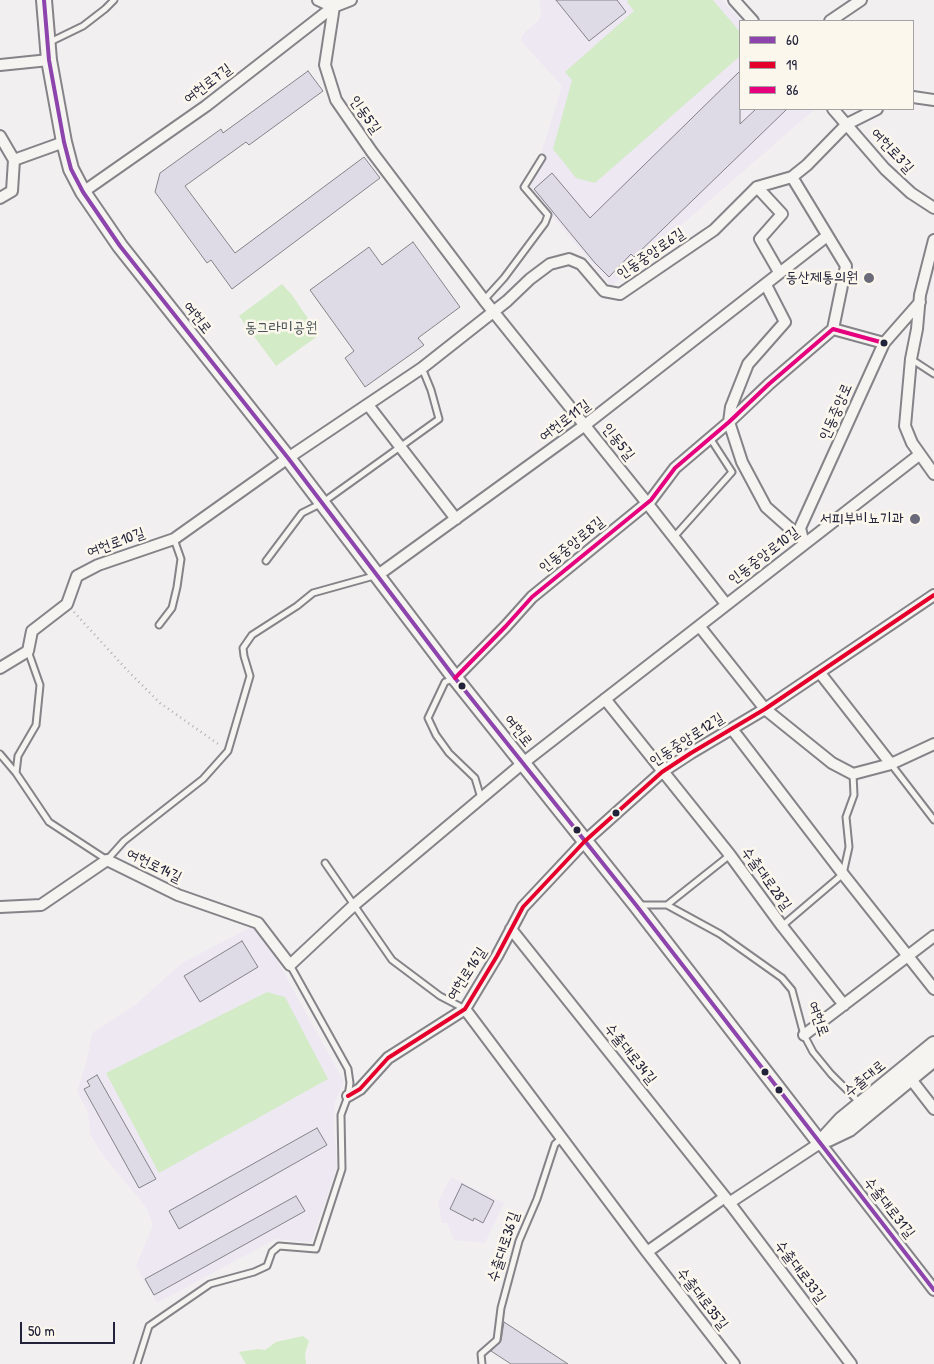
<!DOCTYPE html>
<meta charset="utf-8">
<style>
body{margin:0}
#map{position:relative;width:934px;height:1364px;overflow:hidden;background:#f2eff0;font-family:"Patrick Hand",sans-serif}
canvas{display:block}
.legend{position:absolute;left:739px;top:20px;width:175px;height:90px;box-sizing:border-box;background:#fbf7ec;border:1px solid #a4a2a5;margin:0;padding:6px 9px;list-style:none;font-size:15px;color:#22223b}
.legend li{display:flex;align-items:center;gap:10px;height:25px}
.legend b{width:25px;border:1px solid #a4a2a5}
.scale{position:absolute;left:20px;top:1322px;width:95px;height:22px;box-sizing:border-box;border:2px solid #22223b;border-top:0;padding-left:6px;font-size:15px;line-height:18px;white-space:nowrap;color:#22223b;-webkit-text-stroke:4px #fbf7ec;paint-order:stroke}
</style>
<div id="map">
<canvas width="934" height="1364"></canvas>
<ul class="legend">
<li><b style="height:6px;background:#8e44ad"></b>60</li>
<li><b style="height:6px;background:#e4002b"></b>19</li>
<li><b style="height:6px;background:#e5007d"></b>86</li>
</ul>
<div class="scale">50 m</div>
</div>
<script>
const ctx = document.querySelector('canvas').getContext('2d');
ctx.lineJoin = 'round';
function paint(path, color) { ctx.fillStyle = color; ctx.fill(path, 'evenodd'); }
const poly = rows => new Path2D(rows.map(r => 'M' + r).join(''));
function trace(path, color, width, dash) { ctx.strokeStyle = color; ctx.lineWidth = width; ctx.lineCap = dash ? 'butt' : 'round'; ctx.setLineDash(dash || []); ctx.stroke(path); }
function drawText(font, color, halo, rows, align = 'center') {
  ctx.font = font + ' "Patrick Hand","Poor Story",sans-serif'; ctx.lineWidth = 5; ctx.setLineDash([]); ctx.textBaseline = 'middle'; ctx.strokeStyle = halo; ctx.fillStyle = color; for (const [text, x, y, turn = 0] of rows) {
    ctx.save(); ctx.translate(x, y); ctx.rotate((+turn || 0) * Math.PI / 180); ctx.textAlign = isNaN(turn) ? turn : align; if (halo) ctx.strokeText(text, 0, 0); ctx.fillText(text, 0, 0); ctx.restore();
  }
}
paint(poly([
 [539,0,722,0,741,21,740,109,815,109,611,286,530,189,562,86,521,41,522,35,539,20,541,15],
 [251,927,259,927,344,1082,335,1102,334,1126,337,1167,311,1242,276,1239,157,1303,136,1266,153,1225,146,1207,104,1157,90,1134,88,1112,77,1091,87,1060,92,1033,134,1006,182,963],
 [451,1177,504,1203,485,1243,454,1240,447,1223,442,1223,438,1202]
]), '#ede8f2');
paint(poly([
 [628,0,713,0,740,32,740,56,595,183,576,178,553,149,572,80,565,72,634,11,627,2],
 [282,284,292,295,319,335,276,366,239,316],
 [267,992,285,997,328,1079,159,1173,106,1073],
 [303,1336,309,1341,305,1354,306,1364,246,1364,239,1352,258,1349,265,1350,276,1342]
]), '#d4ebc7');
const building = poly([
 [556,0,617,0,626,12,589,41,556,0],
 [308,71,323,91,249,145,246,142,185,186,235,253,364,157,380,178,232,289,211,260,207,263,155,192,160,173,221,129,223,133,308,71],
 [740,71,740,124,756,109,787,109,634,257,631,254,609,277,595,263,534,189,552,173,590,218,740,71],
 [413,242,460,307,418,338,424,345,365,387,345,358,354,351,310,290,369,247,382,265,413,242],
 [242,941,258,967,200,1002,184,976,242,941],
 [97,1075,156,1179,139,1188,84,1089,90,1086,87,1081,97,1075],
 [317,1128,327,1145,179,1229,169,1211,317,1128],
 [462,1184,494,1201,483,1223,474,1218,473,1221,450,1209,462,1184],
 [296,1196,305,1211,154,1295,145,1279,296,1196],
 [504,1322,568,1364,511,1364,491,1351,501,1341,504,1322]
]);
paint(building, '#dedbe6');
trace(building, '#848388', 1);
const lane = poly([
 [48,43,83,26,105,9,114,0],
 [484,300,504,278,545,223,548,215,524,187,542,158],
 [911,359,934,374],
 [674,537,732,472,710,438],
 [266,561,302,513,322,503,439,419,431,390,422,368],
 [159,625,172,608,177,587,181,559,174,539],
 [453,679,445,682,428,718,436,735,449,753,475,778,481,798],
 [0,754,16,773,49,822,107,860,124,841,203,779,228,751,250,676,244,656,243,648,252,635,297,606,313,593,374,576],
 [891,764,934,820],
 [16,773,18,756,36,725,40,685,28,651],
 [325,863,392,960,440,996,465,1009],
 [639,905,667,905,720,934,782,978,792,990,804,1035,813,1052,831,1074,860,1103],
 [667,905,730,855],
 [782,926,843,874,849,847,846,817,854,795,853,774],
 [137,1364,149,1326,210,1284,254,1272,267,1266,272,1252,279,1246,316,1249,342,1169,341,1115,348,1096,350,1083,348,1069,290,965],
 [482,1364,481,1354,497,1340,501,1308,519,1241,537,1199,555,1144,561,1139]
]);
const street = poly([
 [318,0,333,7],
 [335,0,325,65,336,100,372,152,484,300,647,503,726,604],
 [734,0,753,21],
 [830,21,861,0],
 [0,65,49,60],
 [913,97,934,100],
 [833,109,885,169,911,193,934,208],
 [0,136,14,160,64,142],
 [792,177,846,266,833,329],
 [757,187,782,214,760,239,779,272],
 [83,192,206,106,333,7,351,0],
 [0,198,12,191,14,160],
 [934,240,920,295,917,329,911,359,905,426,912,443,934,474],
 [766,285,785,322,748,364,731,407,729,422,742,462,766,507,802,539],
 [368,405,456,519],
 [803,540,800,528,884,343,920,302],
 [378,575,585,425,827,236],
 [700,627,765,709,832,763,853,774,891,764,934,744],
 [0,668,28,651,32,631,67,604,77,576,98,565,174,539,288,458,422,368,507,301,530,279,550,264,569,259,581,264,604,291,620,294,714,230,757,187,792,177,807,165,847,124,877,109],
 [820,673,891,764],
 [455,678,506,626,532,597,651,500,675,468,729,422,769,384,833,329,884,343],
 [605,699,730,855,782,926,844,1005],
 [732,729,843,874,934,989],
 [0,907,41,905,107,860,178,895,258,923,290,965,353,906,523,763,919,455],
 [511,929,725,1197,851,1364],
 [465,1009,647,1252,734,1364],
 [804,1035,934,936],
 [910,1078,934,1109],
 [348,1096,360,1089,388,1058,465,1009,497,956,523,907,585,841,662,772,691,753,765,709,934,595],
 [729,1203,820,1143,934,1290],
 [647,1252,725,1197]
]);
const secondary = poly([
 [44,0,49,60,64,142,71,169,83,192,120,246,288,458,455,678,636,905,820,1143],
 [828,1139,849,1129,934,1059],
 [820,1143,841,1120,934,1044]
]);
trace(lane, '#848388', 9);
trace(street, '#848388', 14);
trace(secondary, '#848388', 18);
trace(poly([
 [74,612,127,670,160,703,221,746]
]), '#b0aeaf', 2.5, [1, 4]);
trace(lane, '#f5f4f1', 5);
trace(street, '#f5f4f1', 10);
trace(secondary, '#f5f4f1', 14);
trace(poly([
 [44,0,49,60,64,142,71,169,83,192,120,246,288,458,455,678,636,905,934,1290]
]), '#8e44ad', 4);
trace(poly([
 [348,1096,360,1089,388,1058,465,1009,497,956,523,907,585,841,662,772,691,753,765,709,934,595]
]), '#e4002b', 4);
trace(poly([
 [455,678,506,626,532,597,651,500,675,468,729,422,769,384,833,329,884,343]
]), '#e5007d', 4);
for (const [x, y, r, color] of [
 [869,278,6,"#6b6a7a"],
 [884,343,4.5,"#22223b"],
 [915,519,6,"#6b6a7a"],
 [462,686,4.5,"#22223b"],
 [616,813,4.5,"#22223b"],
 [577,830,4.5,"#22223b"],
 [765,1072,4.5,"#22223b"],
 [779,1090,4.5,"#22223b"]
]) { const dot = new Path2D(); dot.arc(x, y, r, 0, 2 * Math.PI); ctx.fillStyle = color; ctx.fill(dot); trace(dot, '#fbf7ec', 2); }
drawText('15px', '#22223b', '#fbf7ec', [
 ["여헌로7길",208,84,-37],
 ["인동5길",365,115,55],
 ["여헌로3길",892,151,47],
 ["인동중앙로6길",651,254,-34],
 ["여헌로",197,318,52],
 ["인동중앙로",836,412,-66],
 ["여헌로11길",565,421,-37],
 ["인동5길",618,442,52],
 ["여헌로10길",116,543,-20],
 ["인동중앙로8길",572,545,-39],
 ["인동중앙로10길",764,556,-37],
 ["여헌로",518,731,52],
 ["인동중앙로12길",687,740,-33],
 ["여헌로14길",154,866,26],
 ["수출대로28길",766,879,54],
 ["여헌로16길",467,974,-57],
 ["여헌로",818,1019,71],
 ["수출대로34길",630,1054,51],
 ["수출대로",865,1079,-39],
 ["수출대로31길",889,1208,52],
 ["수출대로36길",504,1247,-72],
 ["수출대로33길",800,1272,53],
 ["수출대로35길",702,1299,52]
]);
drawText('15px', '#22223b', '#fbf7ec', [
 ["동산제통의원",858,278],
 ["서피부비뇨기과",904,519]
], 'right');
drawText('15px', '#485456', '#fbf7ec', [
 ["동그라미공원",281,328]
]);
</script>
